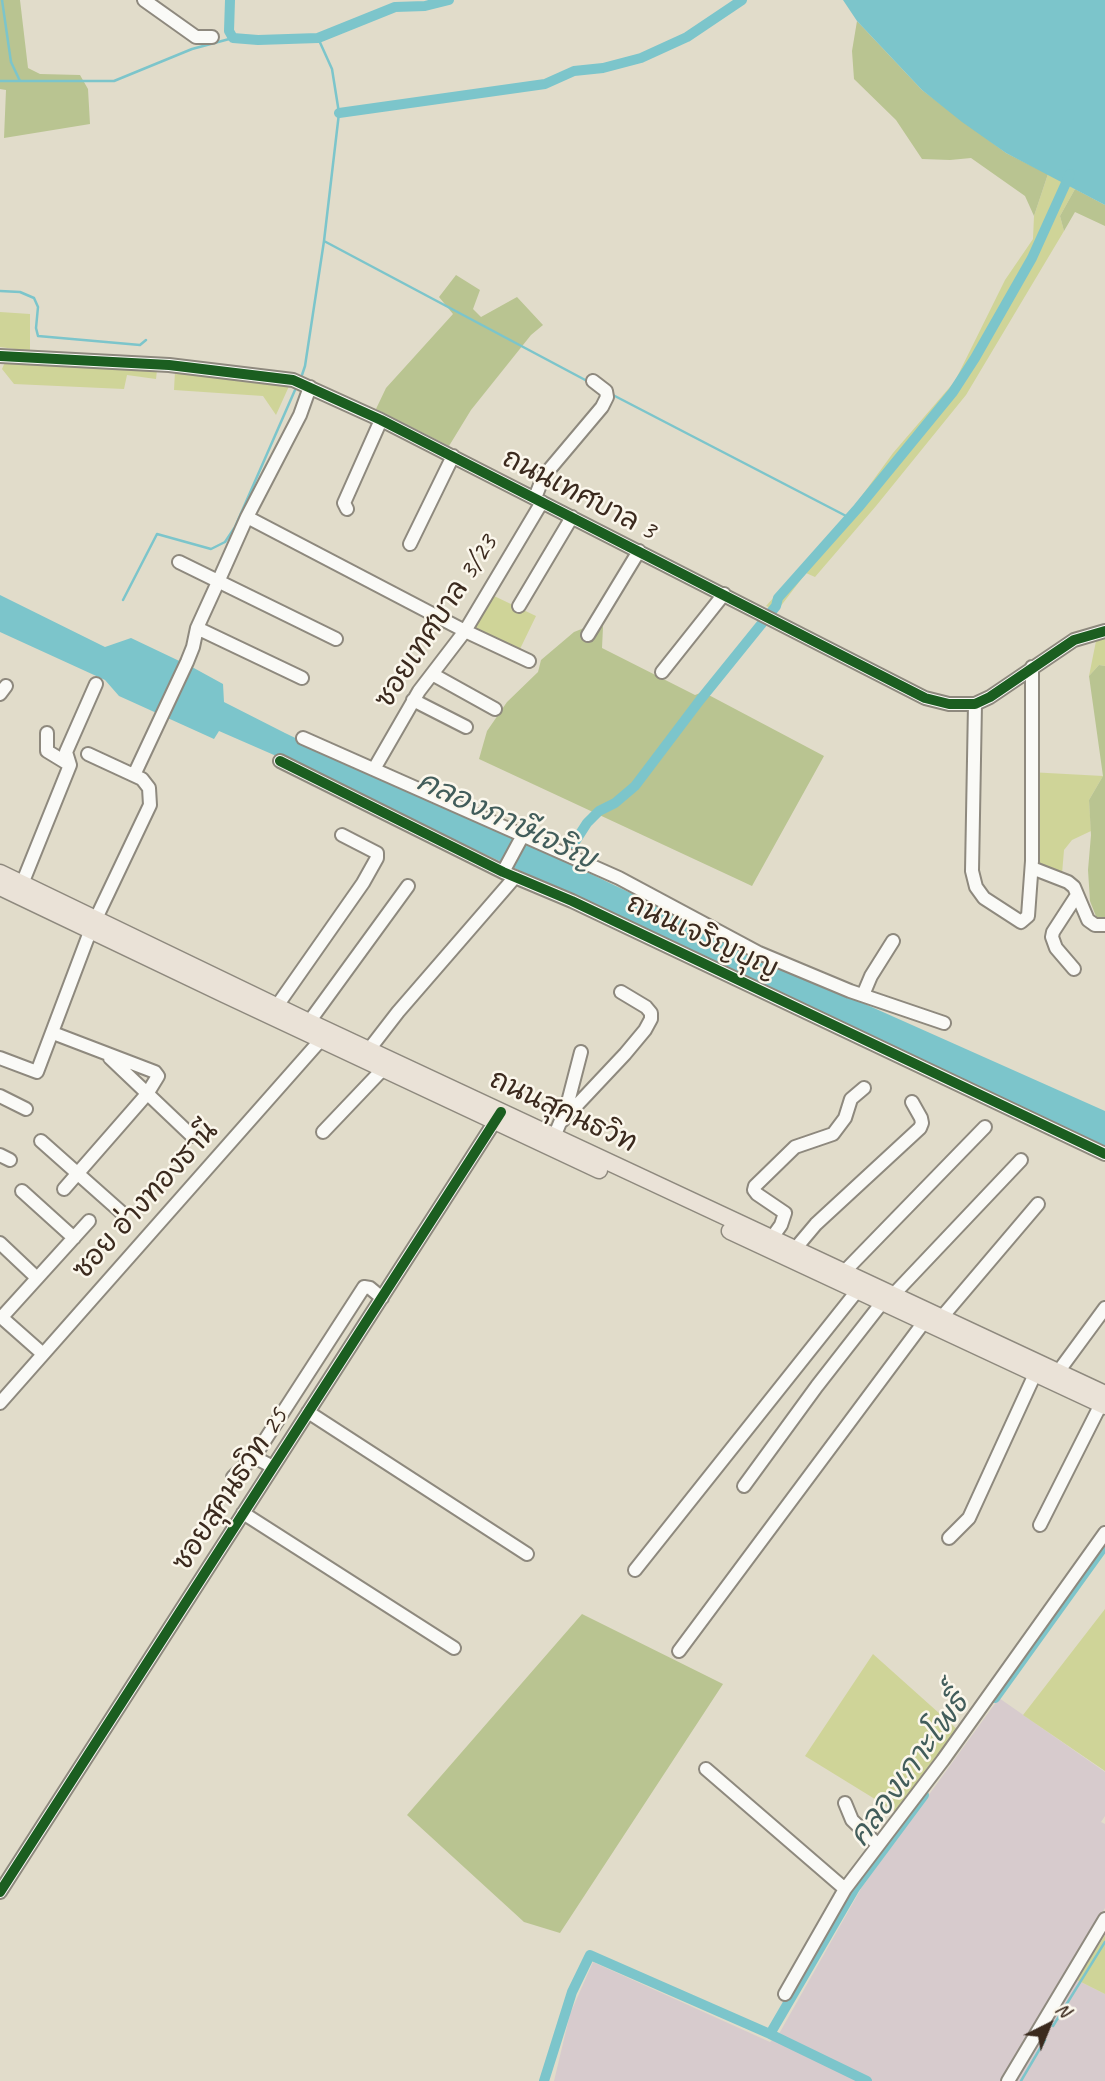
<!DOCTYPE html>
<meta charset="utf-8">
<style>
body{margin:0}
#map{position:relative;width:1105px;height:2081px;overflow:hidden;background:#e1dcca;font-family:Caveat,sans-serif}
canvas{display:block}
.north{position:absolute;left:1014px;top:1990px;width:70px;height:70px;-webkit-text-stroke:5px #fbf7ec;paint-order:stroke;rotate:43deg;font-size:19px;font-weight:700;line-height:28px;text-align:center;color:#3b2a1e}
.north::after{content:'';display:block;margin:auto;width:24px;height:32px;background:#3b2a1e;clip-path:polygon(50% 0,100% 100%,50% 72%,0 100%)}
</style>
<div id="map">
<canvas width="1105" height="2081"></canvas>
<div class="north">N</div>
</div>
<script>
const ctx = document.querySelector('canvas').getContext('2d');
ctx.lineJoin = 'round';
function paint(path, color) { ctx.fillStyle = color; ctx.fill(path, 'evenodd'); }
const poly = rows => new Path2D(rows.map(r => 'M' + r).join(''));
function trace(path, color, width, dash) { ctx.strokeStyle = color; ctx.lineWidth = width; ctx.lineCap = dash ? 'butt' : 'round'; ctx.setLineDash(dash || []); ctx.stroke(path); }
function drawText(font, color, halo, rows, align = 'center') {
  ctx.font = font + ' Caveat,"Playpen Sans Thai",sans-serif'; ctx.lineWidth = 5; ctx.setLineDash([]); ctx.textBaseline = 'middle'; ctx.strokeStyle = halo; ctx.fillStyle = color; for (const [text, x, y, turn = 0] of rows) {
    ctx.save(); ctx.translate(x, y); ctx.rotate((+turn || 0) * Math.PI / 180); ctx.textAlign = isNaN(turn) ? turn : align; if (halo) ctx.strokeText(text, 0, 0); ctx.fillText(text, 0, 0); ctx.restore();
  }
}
paint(poly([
 [999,1698,1105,1772,1105,1816,1101,1822,1105,1824,1105,1908,1001,2081,554,2081,570,2014,593,1962,770,2042,780,2032,862,1887],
 [1077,1980,1105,1994,1105,2081,1014,2081,1072,1983]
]), '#d7cbcd');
paint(poly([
 [1048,174,1075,189,1060,216,1064,231,966,395,876,506,815,577,806,573,777,611,766,606,850,512,893,453,955,381,1005,280,1033,239,1034,216],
 [0,312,30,314,30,351,0,347],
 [5,362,157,370,156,379,127,375,124,389,14,384,2,369],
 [175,371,290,384,276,415,263,396,174,390],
 [492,595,536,616,520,649,473,628],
 [1105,636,1105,666,1099,665,1089,676,1096,641],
 [1029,772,1103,776,1089,800,1091,831,1072,840,1064,850,1062,874,1027,869],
 [1105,1609,1105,1771,1023,1715],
 [873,1654,959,1731,896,1812,805,1756],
 [1105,1935,1105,1994,1077,1980]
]), '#cfd498');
paint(poly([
 [0,0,20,0,28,68,40,74,80,75,88,89,90,124,4,138,6,90,0,89],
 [857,21,922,90,1006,153,1048,174,1034,216,1025,196,971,158,950,160,922,159,896,120,854,79,852,51],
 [1075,189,1105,205,1105,226,1075,212,1064,231,1060,216],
 [456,275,480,290,473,309,481,317,517,297,543,325,531,335,471,410,449,446,376,409,386,388,453,314,439,297],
 [594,612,603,627,602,648,695,695,703,692,824,756,752,886,479,759,487,731,507,702,538,672,541,660,574,632,584,628],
 [1099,665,1105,666,1105,920,1097,919,1090,901,1088,870,1091,835,1089,800,1103,776,1089,676],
 [582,1614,723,1684,560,1933,524,1922,407,1815]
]), '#b9c491');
paint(poly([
 [843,0,1105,0,1105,205,1006,153,962,122,922,90,857,21],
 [0,595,105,647,131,638,192,667,223,684,224,702,285,733,397,787,415,790,838,992,1105,1111,1105,1146,274,755,219,731,214,739,119,696,105,680,0,632]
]), '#7cc5cb');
trace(poly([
 [2,0,11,62,20,81,114,81,192,49,233,38],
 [434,0,436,3],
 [0,81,20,81],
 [324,241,589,382],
 [0,291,20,292,34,298,38,307,36,328,38,336,140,345,146,340],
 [302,375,305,366,324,241,339,113,332,69,318,38],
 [611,394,850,518],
 [123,600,157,534,211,549,225,542,235,527,295,390],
 [1053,2026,1105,1942],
 [1021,2081,1045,2040]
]), '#7cc5cb', 2.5);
trace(poly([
 [230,0,229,31,233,38,258,40,318,38,395,7,425,6,449,0],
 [339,113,545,84,574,71,603,68,641,58,687,37,742,0],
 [571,848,587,823,599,811,615,803,635,786,700,700,776,606,778,598,858,508,953,392,975,358,1032,258,1070,174],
 [995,1698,1105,1545],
 [770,2034,855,1888,924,1795],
 [544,2081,572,1992,590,1955,770,2034,867,2081]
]), '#7cc5cb', 10);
const minor = poly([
 [144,0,196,37,212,37],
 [0,356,169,365,293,380,381,420,925,698,949,704,975,704,990,697,1074,640,1105,631],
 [535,498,543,477,602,407,607,397,606,391,593,381],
 [347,509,344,503,381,420],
 [247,517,465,631,529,661],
 [410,544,453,456],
 [179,562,336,639],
 [519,606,572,517],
 [197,628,302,678],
 [588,635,639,551],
 [662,672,724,594],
 [432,674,495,709],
 [0,694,6,686],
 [413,700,466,727],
 [975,704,972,871,976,887,984,898,1021,922,1028,916,1032,861,1032,667],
 [47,733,47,751,70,765],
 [303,738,619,878,759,953,850,991,944,1023],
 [280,761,503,872,572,901,1105,1154],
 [374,769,419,691,465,631,542,502],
 [134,775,187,662,193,647,197,628,218,582,247,517,300,415,310,387],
 [1032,868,1068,882,1074,887,1088,920,1095,925,1105,925],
 [503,872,523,835],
 [22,884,68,770,70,765,66,752,96,684],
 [1074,969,1056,948,1052,937,1053,932,1077,895],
 [863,995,871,976,893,941],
 [272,1013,363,883,377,858,377,853,342,835],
 [309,1022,408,886],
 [53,1033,155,1072,158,1076,147,1094,64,1189],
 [364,1056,398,1012,515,877],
 [0,1058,37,1072,91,929,150,805,149,788,142,779,88,754],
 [110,1058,192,1136],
 [0,1096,26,1109],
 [562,1121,625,1054,645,1030,651,1019,651,1013,646,1007,621,992],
 [323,1132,383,1069],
 [554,1137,567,1106,581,1052],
 [41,1141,121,1212],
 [0,1155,10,1160],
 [22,1191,74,1238],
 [771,1239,781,1225,785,1213,757,1194,754,1190,755,1186,795,1147,833,1134,845,1118,851,1099,864,1088],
 [0,1243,37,1278],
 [795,1249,816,1224,920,1128,922,1123,921,1118,912,1102],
 [844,1272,985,1127],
 [894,1294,1021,1160],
 [0,1316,43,1354],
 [2,1317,89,1221],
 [942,1317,1038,1204],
 [1058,1372,1105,1308],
 [0,1403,326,1034],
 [308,1412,527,1554],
 [254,1457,364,1287,370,1288,382,1298],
 [233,1477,254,1457,273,1467],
 [744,1486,817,1386,888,1295],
 [243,1513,454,1648],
 [1040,1525,1101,1404],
 [949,1538,969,1518,1035,1374],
 [635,1570,857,1291],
 [679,1651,924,1322],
 [706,1769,845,1889],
 [845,1803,852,1820,878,1845],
 [0,1892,499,1115],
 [785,1994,845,1889,943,1760,1105,1533],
 [1008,2081,1105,1919]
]);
const major = poly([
 [0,873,309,1022,1105,1394],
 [0,887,224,994,599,1170],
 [730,1231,1105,1406]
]);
trace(minor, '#8e897e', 16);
trace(major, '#8e897e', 19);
trace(minor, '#fafaf7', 12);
trace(major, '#eae2d7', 16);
trace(poly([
 [0,356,169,365,293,380,381,420,925,698,949,704,975,704,990,697,1074,640,1105,631],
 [280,761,503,872,572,901,1105,1154],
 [0,1892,501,1112]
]), '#1b5e20', 10);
drawText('28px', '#3b2a1e', '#fbf7ec', [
 ["ถนนเทศบาล 3",579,495,27],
 ["ซอยเทศบาล 3/23",437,622,-57],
 ["ถนนเจริญบุญ",702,937,25],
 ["ถนนสุคนธวิท",563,1112,25],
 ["ซอย อ่างทองธานี",146,1201,-48],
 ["ซอยสุคนธวิท 25",231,1490,-57]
]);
drawText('italic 30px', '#425d5b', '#fbf7ec', [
 ["คลองภาษีเจริญ",506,821,25],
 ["คลองเกาะโพธิ์",910,1770,-54]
]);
</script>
